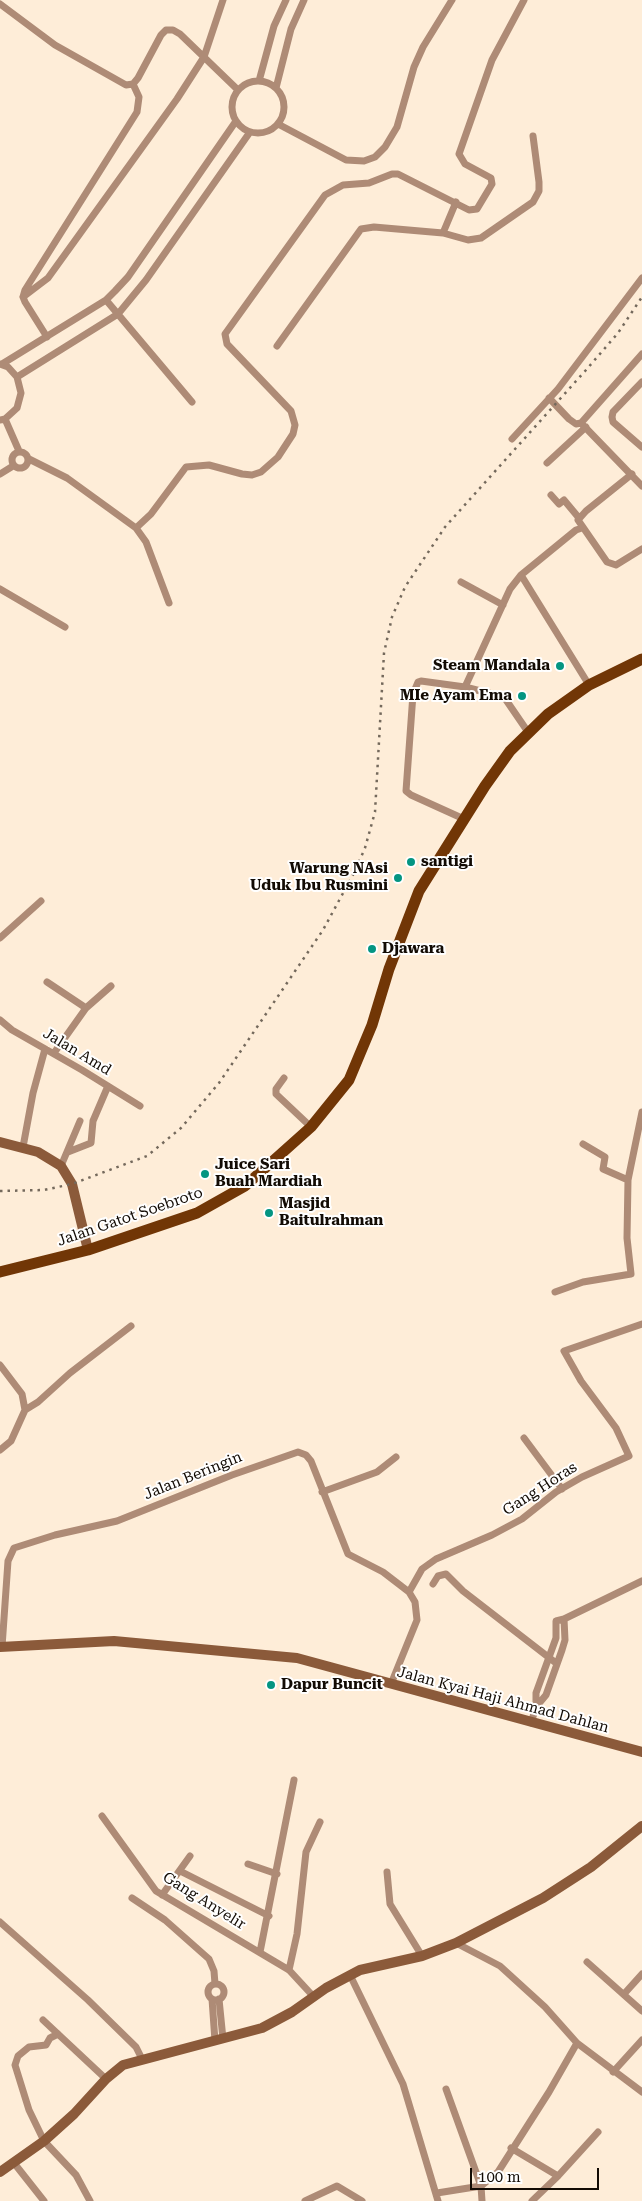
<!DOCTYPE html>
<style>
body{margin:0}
#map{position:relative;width:642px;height:2201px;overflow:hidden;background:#feedd8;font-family:"Roboto Serif",serif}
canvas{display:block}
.scale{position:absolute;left:470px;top:2168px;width:129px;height:22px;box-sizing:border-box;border:2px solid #120b04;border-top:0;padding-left:6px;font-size:15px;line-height:18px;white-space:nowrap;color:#120b04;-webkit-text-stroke:4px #fff;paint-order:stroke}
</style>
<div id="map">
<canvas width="642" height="2201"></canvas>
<div class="scale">100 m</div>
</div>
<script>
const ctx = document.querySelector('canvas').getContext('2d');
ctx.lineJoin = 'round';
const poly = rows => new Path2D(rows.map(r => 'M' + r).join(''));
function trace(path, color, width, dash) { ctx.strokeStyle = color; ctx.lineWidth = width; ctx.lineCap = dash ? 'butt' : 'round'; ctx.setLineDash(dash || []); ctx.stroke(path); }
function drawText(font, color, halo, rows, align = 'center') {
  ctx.font = font + ' "Roboto Serif",serif'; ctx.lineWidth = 4; ctx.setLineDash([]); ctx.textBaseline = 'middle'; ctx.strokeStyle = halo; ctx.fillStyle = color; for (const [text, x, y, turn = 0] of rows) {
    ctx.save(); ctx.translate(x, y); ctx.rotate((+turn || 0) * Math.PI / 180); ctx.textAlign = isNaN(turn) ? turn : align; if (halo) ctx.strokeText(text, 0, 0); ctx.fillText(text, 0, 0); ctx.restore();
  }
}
trace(poly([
 [0,4,55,45,126,85,133,84,138,78,161,35,166,30,173,30,180,34,238,90],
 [259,81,274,26,286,0],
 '232 107a26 26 0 1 1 52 0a26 26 0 1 1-52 0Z',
 [276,88,291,29,304,0],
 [278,124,346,160,364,161,375,157,385,147,397,127,414,67,423,47,452,0],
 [443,233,468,240,481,238,533,202,539,191,539,182,533,136],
 [23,297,48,278,177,99,204,57,223,0],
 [106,300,192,402],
 [47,337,25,302,23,297,25,290,137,112,139,97,133,84],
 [277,346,361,229,374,227,443,233,456,202],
 [0,364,8,367,17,377,21,393,17,408,5,419,0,420],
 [2,364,106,300,115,291,128,277,236,121],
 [17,377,118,314,146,280,250,132],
 [642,382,613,412,612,417,613,422,642,447],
 [549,398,569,419,576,424,581,423],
 [5,419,19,451],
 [581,423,642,354],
 [581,423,642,486],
 [512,439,558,389,642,278],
 '12 460a8 8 0 1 1 16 0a8 8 0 1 1-16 0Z',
 [29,459,67,478,136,528,146,542,169,603],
 [547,463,586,427],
 [0,474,13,466],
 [632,474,586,511,578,520,607,562,616,565,642,549],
 [551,495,559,504,564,500,579,518],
 [136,528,151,514,186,467,209,465,242,474,252,475,261,472,278,457,293,434,295,425,291,411,227,344,225,334,325,195,343,185,369,183,392,174,398,174,469,210,477,209,492,184,491,178,465,164,459,154,492,60,524,0],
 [521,575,589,685],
 [461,582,503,605],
 [0,589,65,627],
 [465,687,510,589,521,575,576,530,582,528],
 [464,819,411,795,406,791,413,694,418,682,421,681,465,687,504,697,528,732],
 [0,938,41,901],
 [47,982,86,1008,54,1053],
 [86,1008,111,986],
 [0,1020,12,1030,82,1070,140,1106],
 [284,1078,276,1089,276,1094,311,1127],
 [583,1144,605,1157,603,1169,628,1180],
 [23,1147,33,1093,45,1049],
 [68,1152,91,1143,93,1121,108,1086],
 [61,1166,80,1121],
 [555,1292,583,1282,631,1274,627,1238,628,1180,642,1112],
 [0,1365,22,1394,25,1410,11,1441,0,1450],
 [25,1410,38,1402,70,1373,131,1326],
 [524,1438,562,1489],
 [322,1492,377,1472,396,1457],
 [433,1584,438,1576,446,1574,463,1591,556,1663],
 [409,1592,422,1569,436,1559,492,1535,522,1519,556,1492,582,1477,629,1456,616,1428,581,1381,564,1351,642,1324],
 [2,1647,8,1561,14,1548,55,1535,117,1521,232,1475,298,1452,306,1455,311,1461,348,1554,383,1572,409,1592,415,1602,417,1620,391,1684],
 [536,1707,546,1695,562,1650,565,1640,564,1619],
 [531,1723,536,1707,536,1693,556,1638,556,1621,564,1619,642,1581],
 [102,1816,156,1891,289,1970,313,1996],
 [248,1864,277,1874],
 [180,1871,269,1916],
 [387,1872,390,1904,422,1956],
 [162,1895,190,1856],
 [132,1898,165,1920,209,1959,214,1971,215,1984],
 [0,1922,88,2000,136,2047,142,2059],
 [456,1943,500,1966,545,2007,577,2043,642,2092],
 [260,1952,294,1780],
 [587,1962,642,2011],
 [289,1970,297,1934,306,1852,320,1822],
 [350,1975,403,2084,438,2201],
 '208 1992a8 8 0 1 1 16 0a8 8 0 1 1-16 0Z',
 [624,1994,642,1974],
 [212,1999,215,2041],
 [219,1999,223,2039],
 [43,2020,106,2079],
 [58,2034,50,2038,46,2045,29,2047,18,2056,15,2065,29,2110,44,2141,76,2175,90,2201],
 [613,2072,642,2040],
 [446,2089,481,2186,482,2201],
 [511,2148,558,2176,532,2201],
 [14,2163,44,2201],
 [558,2176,598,2132],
 [437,2193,481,2186,498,2172,549,2092,577,2043],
 [305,2201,337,2186,362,2201]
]), '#ae8b76', 7);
trace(poly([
 [0,1142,38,1152,61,1166,72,1184,88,1250],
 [0,1647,114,1641,297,1658,642,1752],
 [0,2172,44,2141,74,2114,106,2079,123,2065,262,2028,292,2012,326,1988,360,1970,422,1956,456,1943,543,1898,591,1867,642,1826]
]), '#8b5a3a', 10);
trace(poly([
 [0,1272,88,1250,197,1213,245,1186,311,1127,349,1080,372,1025,389,969,419,891,485,786,510,751,548,714,589,685,642,659]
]), '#713606', 11);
trace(poly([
 [0,1191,44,1190,72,1184,147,1156,181,1128,219,1083,323,930,354,873,365,848,375,812,384,653,392,617,405,587,445,527,586,370,618,333,642,297]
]), '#74695c', 2.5, [2.5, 5]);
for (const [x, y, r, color] of [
 [560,666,5,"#049582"],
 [522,696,5,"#049582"],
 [411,862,5,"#049582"],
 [398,878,5,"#049582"],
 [372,949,5,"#049582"],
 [205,1174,5,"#049582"],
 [269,1213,5,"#049582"],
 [271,1685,5,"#049582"]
]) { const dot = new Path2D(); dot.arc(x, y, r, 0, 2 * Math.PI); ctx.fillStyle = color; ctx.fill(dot); trace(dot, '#fff', 2); }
drawText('bold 15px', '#120b04', '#fff', [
 ["Steam Mandala",550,666,"right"],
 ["MIe Ayam Ema",512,696,"right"],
 ["santigi",421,862],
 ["Warung NAsi",388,869,"right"],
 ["Uduk Ibu Rusmini",388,886,"right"],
 ["Djawara",382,949],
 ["Juice Sari",215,1165],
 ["Buah Mardiah",215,1182],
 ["Masjid",279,1204],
 ["Baitulrahman",279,1221],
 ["Dapur Buncit",281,1685]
], 'left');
drawText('15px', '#120b04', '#fff', [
 ["Jalan Amd",77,1052,31],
 ["Jalan Gatot Soebroto",130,1217,-19],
 ["Jalan Beringin",193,1476,-22],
 ["Gang Horas",540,1489,-33],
 ["Jalan Kyai Haji Ahmad Dahlan",503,1700,15],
 ["Gang Anyelir",204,1901,32]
]);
</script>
